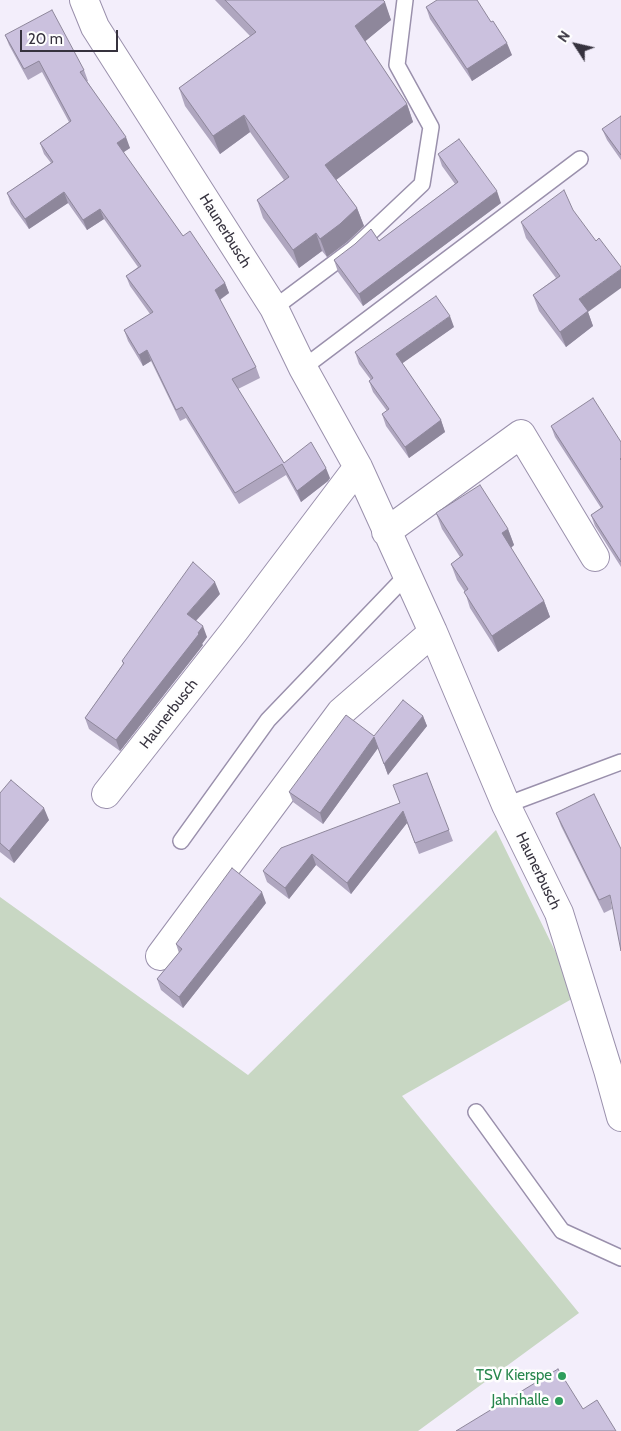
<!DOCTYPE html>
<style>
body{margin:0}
#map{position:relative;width:621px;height:1431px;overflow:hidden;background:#f3eefb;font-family:Cabin,sans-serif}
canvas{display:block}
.north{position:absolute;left:551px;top:20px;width:50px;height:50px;-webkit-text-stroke:4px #fefefe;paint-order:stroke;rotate:305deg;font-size:14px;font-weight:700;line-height:20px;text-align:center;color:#36323e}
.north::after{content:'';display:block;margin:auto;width:18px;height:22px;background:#36323e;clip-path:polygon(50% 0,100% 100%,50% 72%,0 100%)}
.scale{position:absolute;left:20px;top:30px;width:98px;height:22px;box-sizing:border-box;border:2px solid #36323e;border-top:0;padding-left:6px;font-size:15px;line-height:18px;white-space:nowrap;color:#36323e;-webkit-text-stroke:4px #fefefe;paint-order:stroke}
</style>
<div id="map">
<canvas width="621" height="1431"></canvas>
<div class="north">N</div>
<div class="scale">20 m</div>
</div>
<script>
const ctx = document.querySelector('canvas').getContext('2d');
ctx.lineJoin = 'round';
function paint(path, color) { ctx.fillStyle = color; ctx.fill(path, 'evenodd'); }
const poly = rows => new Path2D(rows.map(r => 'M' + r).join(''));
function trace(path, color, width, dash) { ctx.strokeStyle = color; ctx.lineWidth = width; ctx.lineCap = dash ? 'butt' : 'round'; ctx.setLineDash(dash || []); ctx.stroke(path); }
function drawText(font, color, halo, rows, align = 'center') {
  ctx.font = font + ' Cabin,sans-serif'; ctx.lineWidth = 5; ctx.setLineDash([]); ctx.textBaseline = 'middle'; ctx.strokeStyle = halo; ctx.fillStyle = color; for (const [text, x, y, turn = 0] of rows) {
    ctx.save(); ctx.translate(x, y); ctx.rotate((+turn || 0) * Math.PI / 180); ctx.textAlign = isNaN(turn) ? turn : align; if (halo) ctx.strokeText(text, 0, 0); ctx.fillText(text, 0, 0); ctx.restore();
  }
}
paint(poly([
 [496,830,577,996,402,1096,579,1313,418,1431,0,1431,0,897,248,1075]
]), '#c8d7c3');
const lane = poly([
 [274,308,353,249,422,184,431,127,397,65,405,0],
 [303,368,580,159],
 [506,805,621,762],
 [181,841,268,720,407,575],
 [476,1112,562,1231,621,1258]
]);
const street = poly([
 [84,0,95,27,274,308,303,368,358,467,433,632,506,805,559,913,608,1070,621,1117],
 [386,532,521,434,595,557],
 [106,794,235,630,358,467],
 [160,956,341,712,433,632]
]);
trace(lane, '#9a90ac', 18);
trace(street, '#9a90ac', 30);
trace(lane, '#fff', 15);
trace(street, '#fff', 28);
paint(poly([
 [215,0,383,0,391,20,365,41,407,104,413,122,336,180,357,208,364,226,347,242,327,257,322,251,299,268,263,218,257,200,284,180,250,132,220,154,185,106,179,88,250,36],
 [426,7,512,55,472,81,430,19],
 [5,35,84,70,88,81,87,81,130,148,123,152,183,236,225,283,229,293,220,300,256,367,260,378,238,389,284,463,330,478,328,481,301,502,286,475,239,504,186,418,180,421,151,361,143,366,128,341,124,330,150,314,130,286,126,276,138,267,104,219,87,230,68,203,29,229,11,204,7,193,51,163,44,154,40,143,69,122,42,72,28,80,9,45],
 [621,116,621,160,607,140,602,129],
 [438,154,501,203,363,306,338,272,334,260,379,241,455,184,442,166],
 [521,222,588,312,593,326,566,347,539,311,533,295,556,278,526,238],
 [454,327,402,363,441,420,445,432,409,458,386,426,382,414,387,411,373,392,369,381,371,380,359,364,355,352],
 [551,426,621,442,621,567,595,526,591,515,601,508,555,437],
 [436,513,508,529,514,545,511,548,544,601,550,617,498,652,470,608,465,592,457,580,451,564,460,557,442,529],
 [220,594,196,621,207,637,202,644,203,645,120,751,89,729,85,718,123,664,122,661],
 [423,716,427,726,388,775,378,748,323,824,293,802,289,792,374,736],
 [427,773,453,841,419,854,407,823,351,894,316,865,289,899,267,882,263,871,400,803],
 [0,793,49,820,14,863,0,852],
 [594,794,612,909,604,913,561,826,556,813],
 [266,903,183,1008,161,990,157,979,179,953,176,944]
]), '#afa6bf');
paint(poly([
 [385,2,391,20,362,44,355,26],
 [507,43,512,55,472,81,467,69],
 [407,104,413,122,332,183,325,165],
 [244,115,250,132,220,154,213,136],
 [126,137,130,148,121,154,117,143],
 [497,191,501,203,363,306,359,294],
 [64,192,68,203,29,229,25,219],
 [357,208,364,226,347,242,327,257,320,239],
 [100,209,104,219,87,230,83,220],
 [316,233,322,251,299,268,293,250],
 [621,269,621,288,588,312,593,326,566,347,560,332,579,299],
 [225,283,229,293,219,300,215,290],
 [450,316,454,327,400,365,396,354],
 [147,350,151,361,143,366,139,355],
 [441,420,445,432,409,458,405,447],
 [326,468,330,478,328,481,301,502,297,491],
 [508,529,514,545,508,550,502,533],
 [215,582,220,594,191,626,187,614],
 [544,601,550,617,498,652,492,636],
 [203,626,207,637,202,644,203,645,120,751,116,740],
 [423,716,427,726,388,775,384,764],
 [374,737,378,748,323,824,320,813],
 [44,808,49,820,14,863,9,851],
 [403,811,407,823,351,894,347,883],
 [312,854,316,865,289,899,285,888],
 [262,892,266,903,183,1008,179,997]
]), '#8e879b');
const building = poly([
 [225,0,383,0,385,2,355,26,407,104,325,165,357,208,340,224,320,239,316,233,293,250,257,200,289,177,244,115,213,136,179,88,256,32,225,0],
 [437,0,477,0,491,22,493,21,507,43,467,69,426,7,437,0],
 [52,10,84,70,80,72,126,137,117,143,183,236,190,231,225,283,215,290,256,367,232,379,284,463,311,442,326,468,324,470,297,491,282,464,235,493,182,407,176,410,147,350,139,355,124,330,153,312,126,276,141,266,100,209,83,220,64,192,25,219,7,193,53,162,40,143,71,121,39,61,24,69,5,35,52,10],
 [621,116,621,155,602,129,621,116],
 [459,139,497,191,359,294,334,260,355,244,371,229,379,241,458,182,438,154,459,139],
 [564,190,573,210,596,241,599,238,621,267,621,269,579,299,588,311,560,332,533,295,560,276,521,222,564,190],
 [436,296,450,316,396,354,441,420,405,447,382,414,389,409,369,381,373,378,355,352,436,296],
 [593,398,621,442,621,458,620,459,621,460,621,562,591,515,603,507,551,426,593,398],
 [480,485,508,529,502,533,544,601,492,636,464,592,468,589,451,564,463,555,436,513,480,485],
 [193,562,215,582,187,614,203,626,198,633,199,634,116,740,85,718,124,663,122,661,193,562],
 [403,700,423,716,384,764,374,737,320,813,289,792,346,715,374,736,403,700],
 [427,773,449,830,415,843,403,811,347,883,312,854,285,888,263,871,281,848,400,803,393,785,427,773],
 [11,780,44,808,9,851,0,843,0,793,11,780],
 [594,794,621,849,621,951,610,895,599,900,556,813,594,794],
 [232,868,262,892,179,997,157,979,182,949,176,944,232,868],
 [558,1369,583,1409,597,1400,616,1431,456,1431,558,1369]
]);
paint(building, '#cbc1de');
trace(building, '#8e879b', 1);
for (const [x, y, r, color] of [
 [562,1376,5,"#2e9e5b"],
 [559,1401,5,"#2e9e5b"]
]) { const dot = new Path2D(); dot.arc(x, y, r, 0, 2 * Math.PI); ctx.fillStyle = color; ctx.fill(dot); trace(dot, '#fefefe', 2); }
drawText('15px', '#36323e', '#fefefe', [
 ["Haunerbusch",225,231,58],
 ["Haunerbusch",169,714,-52],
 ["Haunerbusch",538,871,64]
]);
drawText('15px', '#27864d', '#fefefe', [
 ["TSV Kierspe",552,1376],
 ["Jahnhalle",549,1401]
], 'right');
</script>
